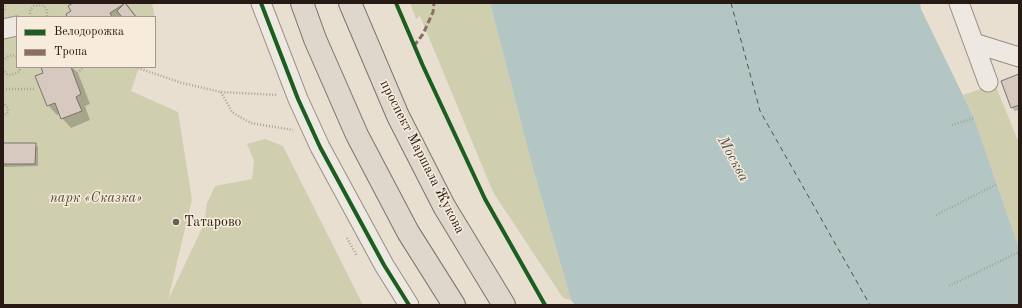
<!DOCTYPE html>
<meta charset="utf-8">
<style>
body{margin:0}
#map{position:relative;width:1022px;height:308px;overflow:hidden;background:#e8dfd1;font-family:"Old Standard TT",serif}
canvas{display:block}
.frame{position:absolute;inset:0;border:4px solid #271a14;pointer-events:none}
.legend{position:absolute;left:16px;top:16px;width:140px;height:52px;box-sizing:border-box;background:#f7ebdb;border:1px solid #a4978b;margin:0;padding:5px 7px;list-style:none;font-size:12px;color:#271a14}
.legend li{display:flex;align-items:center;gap:8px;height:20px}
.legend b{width:20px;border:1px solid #a4978b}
</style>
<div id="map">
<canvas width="1022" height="308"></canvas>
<div class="frame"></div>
<ul class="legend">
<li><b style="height:5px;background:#1b5e20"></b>Велодорожка</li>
<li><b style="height:5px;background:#8d6e63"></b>Тропа</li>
</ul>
</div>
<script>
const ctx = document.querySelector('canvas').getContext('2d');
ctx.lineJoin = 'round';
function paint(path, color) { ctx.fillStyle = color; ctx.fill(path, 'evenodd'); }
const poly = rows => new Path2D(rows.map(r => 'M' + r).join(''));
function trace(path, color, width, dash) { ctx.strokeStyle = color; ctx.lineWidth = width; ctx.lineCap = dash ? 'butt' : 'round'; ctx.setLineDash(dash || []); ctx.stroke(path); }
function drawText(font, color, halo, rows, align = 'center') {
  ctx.font = font + ' "Old Standard TT",serif'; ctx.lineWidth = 3; ctx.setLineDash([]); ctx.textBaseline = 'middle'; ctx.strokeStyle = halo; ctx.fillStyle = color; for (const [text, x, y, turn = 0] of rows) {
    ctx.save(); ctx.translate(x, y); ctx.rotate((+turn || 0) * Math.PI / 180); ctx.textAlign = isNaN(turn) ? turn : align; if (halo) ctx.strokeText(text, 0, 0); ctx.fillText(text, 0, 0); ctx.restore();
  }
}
paint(poly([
 [3,3,152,3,155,17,17,17,17,67,139,67,131,91,178,112,192,200,168,300,204,224,207,203,215,186,252,179,254,161,247,144,265,139,283,146,363,305,3,305],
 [410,3,490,3,533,169,571,300,563,298,493,192,420,16,416,19],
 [995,84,1019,143,1019,248,974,118,963,95]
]), '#cfcfb0');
paint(poly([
 [490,3,920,3,921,9,974,118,1019,248,1019,305,575,305,571,300,533,169]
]), '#b4c6c3');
paint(poly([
 [75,3,126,3,137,17,69,17,73,11],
 [44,67,72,67,78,73,90,104,85,106,90,120,71,128,62,118,60,114,57,115,48,105],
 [1019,75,1019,110,1015,111,1012,108,1002,81],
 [3,144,35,144,38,147,38,166,3,167]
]), '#0003');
trace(poly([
 [731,3,760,111,870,305]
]), '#50524f', 1, [5, 4]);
const building = poly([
 [73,3,123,3,124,4,110,13,112,17,67,17,66,14,71,11,68,6,73,3],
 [125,3,136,17,122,17,117,11,125,3],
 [41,67,71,67,81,94,76,97,82,111,61,119,55,103,47,106,35,76,43,73,41,67],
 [1019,74,1019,105,1011,108,1001,81,1019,74],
 [3,143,36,143,35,164,3,164,3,143]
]);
paint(building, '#d7c8c0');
trace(building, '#7b746c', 1);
const minor = poly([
 [261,3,298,99,320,147,384,265,409,305],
 [959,3,988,82],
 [3,29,17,26],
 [974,43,1019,57]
]);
const major = poly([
 [302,3,315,39,357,135,408,232,454,305],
 [350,3,398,116,444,206,504,305]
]);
trace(minor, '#968f86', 21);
trace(major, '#7b746c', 24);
trace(poly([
 [4,3,5,12],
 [30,14,30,10,34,6,42,5,46,8,47,12,47,17],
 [3,61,8,56,12,55,17,57],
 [135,67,182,83,221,92,278,95],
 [3,69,7,74,11,75,19,72,21,67],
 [77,73,84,67],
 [3,89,35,89],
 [221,92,232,112,240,117,251,123,293,130],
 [3,102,8,108,8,112,3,117],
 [952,125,974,118],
 [936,215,997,184],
 [347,238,357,256],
 [949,286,1019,252]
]), '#a7a29c', 2.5, [1, 2]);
trace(minor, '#ede8e1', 19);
trace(major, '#e0d7cc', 22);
trace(poly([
 [414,46,423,34,433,12,434,3]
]), '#8d6e63', 3, [6, 3]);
trace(poly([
 [261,3,298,99,320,147,384,265,409,305],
 [396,3,423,66,485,199,545,305]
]), '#1b5e20', 4);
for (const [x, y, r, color] of [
 [176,222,4,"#6b5f56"]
]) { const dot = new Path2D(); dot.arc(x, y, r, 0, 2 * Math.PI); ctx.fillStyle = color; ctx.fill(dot); trace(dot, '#f7ebdb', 1.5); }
drawText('14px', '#271a14', '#f7ebdb', [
 ["проспект Маршала Жукова",422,157,63]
]);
drawText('italic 14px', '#534c3b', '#f7ebdb', [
 ["парк «Сказка»",96,198]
]);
drawText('14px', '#271a14', '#f7ebdb', [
 ["Татарово",184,222]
], 'left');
drawText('italic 15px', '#50524f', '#f7ebdb', [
 ["Москва",733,159,61]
]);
</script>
